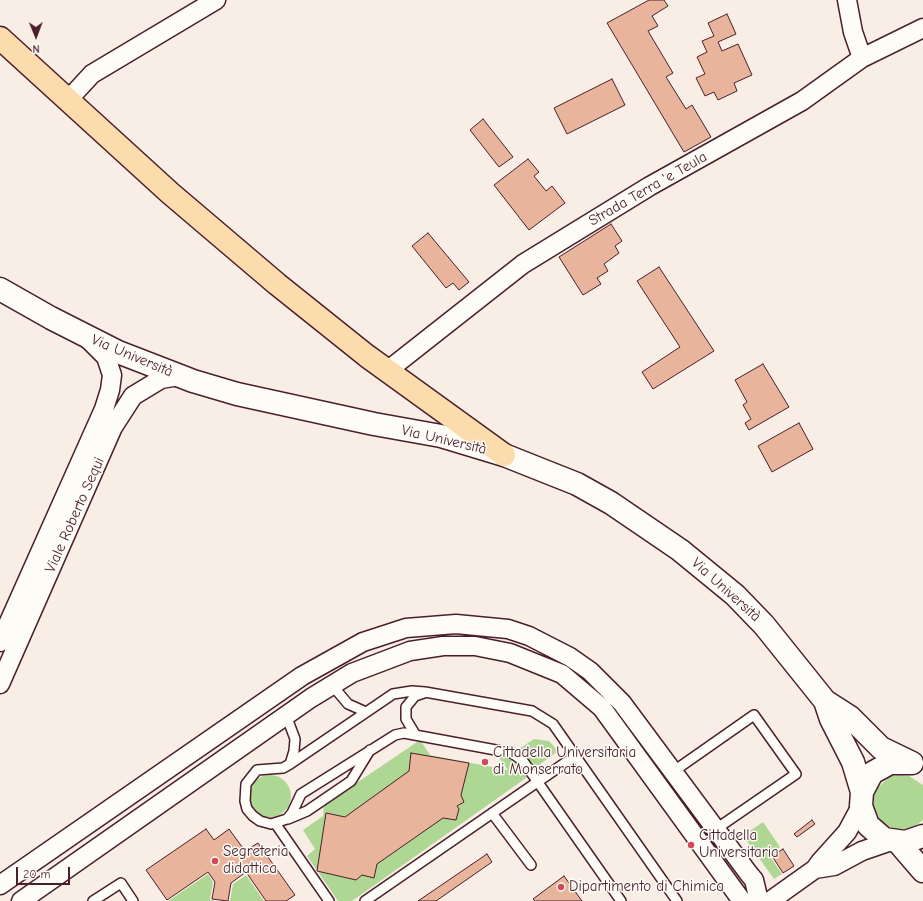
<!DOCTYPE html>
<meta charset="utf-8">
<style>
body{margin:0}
#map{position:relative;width:923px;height:901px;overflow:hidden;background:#f9eee5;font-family:"Comic Neue",sans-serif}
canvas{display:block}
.north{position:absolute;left:16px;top:16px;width:40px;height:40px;-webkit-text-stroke:3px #fdfcf7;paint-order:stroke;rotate:179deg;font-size:11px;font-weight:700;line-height:16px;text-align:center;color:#4a1f2b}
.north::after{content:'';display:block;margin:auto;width:14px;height:18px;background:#4a1f2b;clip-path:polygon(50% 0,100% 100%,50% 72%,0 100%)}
.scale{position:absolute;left:16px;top:867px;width:54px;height:18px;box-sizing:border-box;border:2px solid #4a1f2b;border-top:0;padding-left:5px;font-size:12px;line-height:14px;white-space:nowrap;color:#4a1f2b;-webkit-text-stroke:3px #fdfcf7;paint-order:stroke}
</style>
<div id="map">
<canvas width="923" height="901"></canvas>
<div class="north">N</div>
<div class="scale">20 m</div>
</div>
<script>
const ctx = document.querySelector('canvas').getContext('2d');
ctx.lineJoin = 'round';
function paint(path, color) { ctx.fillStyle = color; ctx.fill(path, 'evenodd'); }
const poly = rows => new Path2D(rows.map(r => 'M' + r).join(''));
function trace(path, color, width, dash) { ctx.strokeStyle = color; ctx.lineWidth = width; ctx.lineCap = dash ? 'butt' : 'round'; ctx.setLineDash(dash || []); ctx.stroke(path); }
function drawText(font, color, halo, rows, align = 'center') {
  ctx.font = font + ' "Comic Neue",sans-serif'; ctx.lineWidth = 3; ctx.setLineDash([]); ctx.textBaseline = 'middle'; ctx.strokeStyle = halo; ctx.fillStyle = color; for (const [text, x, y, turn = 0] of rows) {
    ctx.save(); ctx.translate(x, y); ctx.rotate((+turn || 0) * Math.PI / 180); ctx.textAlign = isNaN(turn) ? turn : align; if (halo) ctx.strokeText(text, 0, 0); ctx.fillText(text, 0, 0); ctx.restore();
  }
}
paint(poly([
 [534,739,549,741,558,751,532,770,516,751],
 [420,740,430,755,508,770,497,755,513,758,526,774,526,778,352,901,338,901,307,856,315,849,303,830,323,816,324,805],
 [900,775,909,776,923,785,923,820,916,826,899,830,890,827,882,822,877,815,874,806,874,797,877,788,891,776],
 '249 796a21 21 0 1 1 42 0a21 21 0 1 1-42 0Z',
 [763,822,780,847,769,855,782,874,774,879,744,837,745,834],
 [208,874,213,882,210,900,216,901,168,901],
 [246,875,264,901,230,901,233,884]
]), '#aed794');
const building = poly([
 [649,0,664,0,668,6,652,16,658,26,648,31,673,73,666,77,686,109,692,105,711,137,684,152,607,23,649,0],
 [727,14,736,34,718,42,722,51,738,44,752,75,734,83,737,91,718,100,714,92,705,96,696,78,705,74,697,57,707,52,702,41,714,36,708,23,727,14],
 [612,79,625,105,567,134,554,108,612,79],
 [483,119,513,157,499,167,470,130,483,119],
 [528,159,539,172,534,176,546,191,552,186,565,203,529,230,494,185,528,159],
 [611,224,622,241,615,246,619,253,604,264,608,271,597,278,601,284,583,295,559,257,611,224],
 [428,233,469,282,459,290,453,283,446,288,412,246,428,233],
 [659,267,714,351,653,389,642,372,680,347,637,281,659,267],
 [763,364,789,407,749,430,745,423,751,419,743,405,747,402,735,380,763,364],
 [799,423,813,449,772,472,758,446,799,423],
 [411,753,469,763,461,795,464,802,457,806,459,809,456,820,443,818,377,864,374,878,362,875,356,880,317,871,326,813,345,817,409,771,411,753],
 [812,820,815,824,797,837,794,834,812,820],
 [206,829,214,840,229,829,245,851,258,843,295,895,286,901,266,901,246,872,231,883,228,901,212,899,215,882,208,872,167,900,146,870,206,829],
 [783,849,794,866,783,873,772,856,783,849],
 [487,854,492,862,436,901,418,901,487,854],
 [564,876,582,901,535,901,533,899,564,876]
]);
paint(building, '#e8b49b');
trace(building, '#4a1f2b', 1);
const service = poly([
 [332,685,348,704,366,712],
 [286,715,295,739,294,751,290,764],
 [415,734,406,719,406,707,415,696,424,693],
 [674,771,754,715,796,774,716,829],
 [492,813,531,865],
 [288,819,307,811,351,781,370,750],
 [275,823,329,901],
 [93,901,121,883,133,901],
 [365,901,575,756],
 [621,901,523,761,512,753,404,733,395,735,301,794,292,813,287,819,271,824,260,821,253,816,247,809,245,801,246,784,257,770,283,768,290,764,393,694,412,691,425,692,532,711,553,724,677,901]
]);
const minor = poly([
 [847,0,853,32,862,58],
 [68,100,92,74,216,0],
 [387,371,523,264,650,186,802,101,862,58,923,28],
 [0,642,104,409,110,390,112,375,106,357,89,340],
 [0,684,113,427,133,396,161,379,179,376],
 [815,869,820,862,847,832,861,806],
 [0,885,302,676,363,642,406,628,456,624,508,629,529,636,570,657,590,671,622,703,749,874,754,880,759,901],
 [21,901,311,698,352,673,410,651,443,646,475,646,510,653,562,674,602,708,742,901],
 [770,901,815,869,834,866,862,851,891,841]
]);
const secondary = poly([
 [0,289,51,318,118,352,193,381,237,394,374,424,441,436,504,455,577,484,611,503,680,550,735,595,764,625,825,701,850,717,881,748,912,763],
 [825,701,831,719,853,762,862,792],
 [911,763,890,763,872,773,862,792,861,806,868,825,884,839,905,842,923,836],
 [898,842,923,871]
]);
const trunk = poly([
 [0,38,170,193,277,284,367,356,504,455]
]);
trace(service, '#4a1f2b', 12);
trace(minor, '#4a1f2b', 21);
trace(secondary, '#4a1f2b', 25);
trace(trunk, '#4a1f2b', 25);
trace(service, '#fdfcf7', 9);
trace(minor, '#fdfcf7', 18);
trace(secondary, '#fdfcf7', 22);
trace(trunk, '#fcdcac', 22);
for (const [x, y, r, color] of [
 [485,762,4,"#d1495b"],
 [691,845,4,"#d1495b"],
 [215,861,4,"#d1495b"],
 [561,887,4,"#d1495b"]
]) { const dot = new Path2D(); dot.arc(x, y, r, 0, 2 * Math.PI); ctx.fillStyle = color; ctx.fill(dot); trace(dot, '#fdfcf7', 1.5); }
drawText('15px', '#4a1f2b', '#fdfcf7', [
 ["Strada Terra 'e Teula",648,189,-30],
 ["Via Università",132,356,23],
 ["Via Università",444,440,13],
 ["Viale Roberto Sequi",75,515,-66],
 ["Via Università",726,590,42]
]);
drawText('15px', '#4a1f2b', '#fdfcf7', [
 ["Cittadella Universitaria",493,753],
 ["di Monserrato",493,770],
 ["Cittadella",699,836],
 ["Universitaria",699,853],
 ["Segreteria",223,852],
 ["didattica",223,869],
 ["Dipartimento di Chimica",569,887]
], 'left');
</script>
